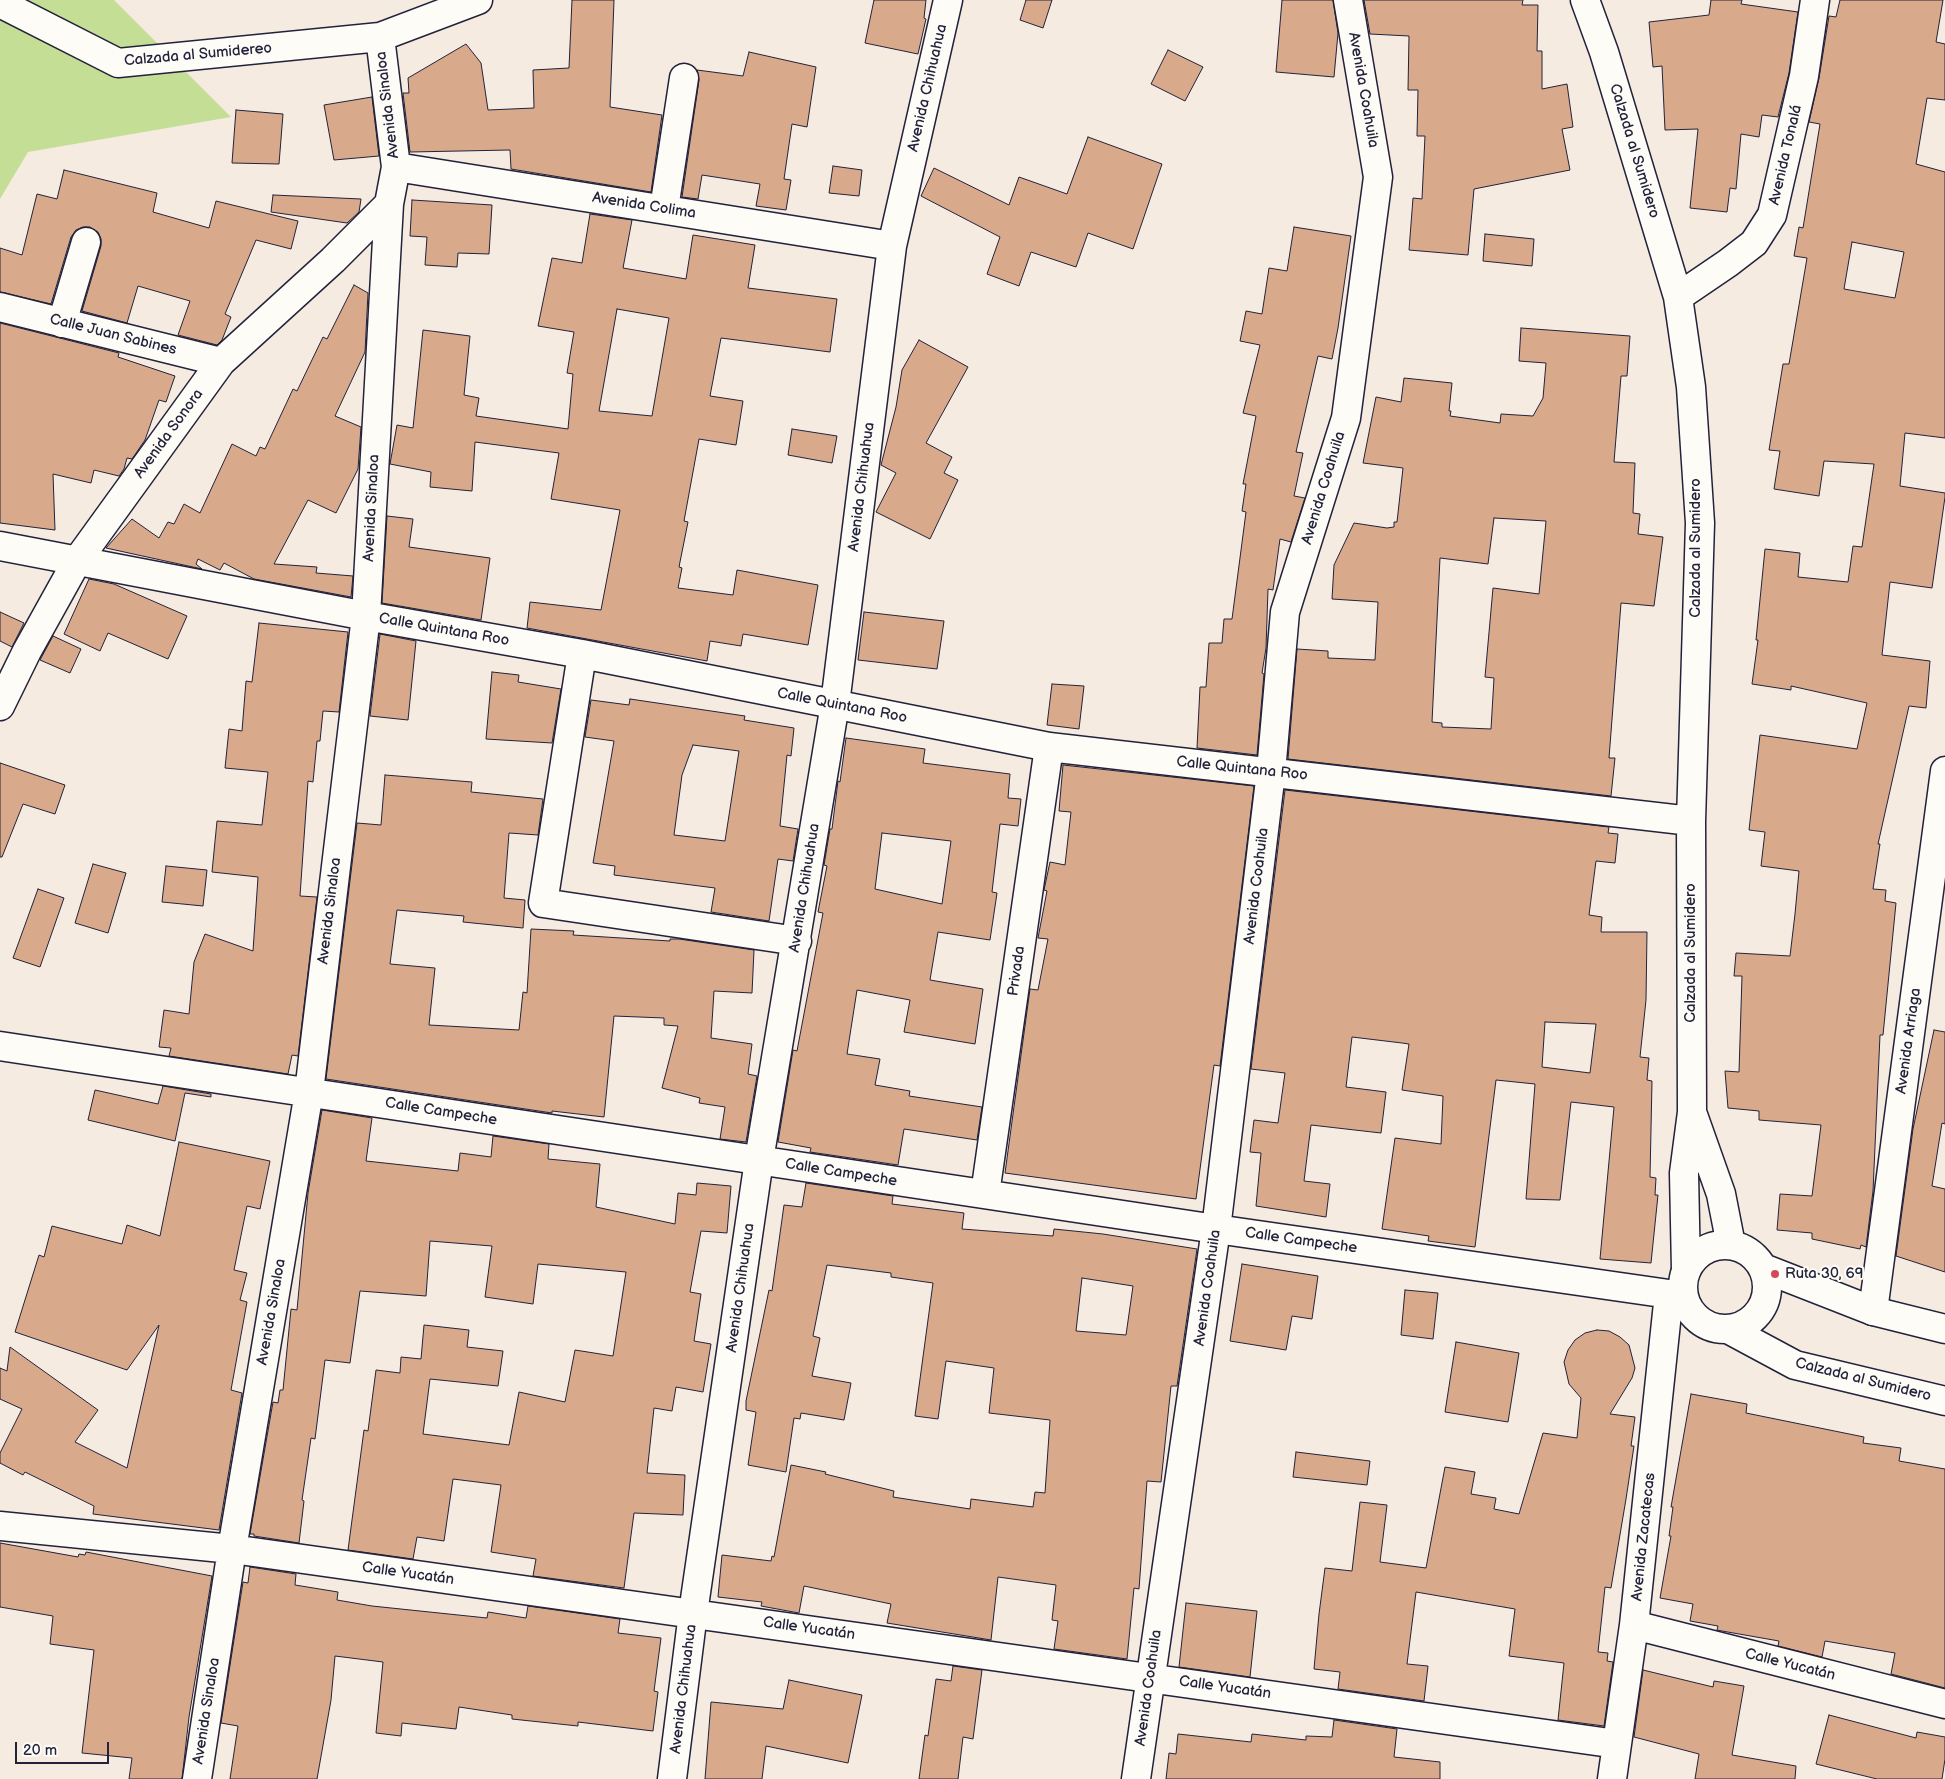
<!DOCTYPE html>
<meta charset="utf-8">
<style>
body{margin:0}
#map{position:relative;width:1945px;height:1779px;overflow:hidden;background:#f6ebe1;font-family:"Balsamiq Sans",sans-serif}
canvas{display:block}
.scale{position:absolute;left:15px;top:1742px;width:94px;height:22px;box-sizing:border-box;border:2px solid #22223b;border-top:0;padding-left:6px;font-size:15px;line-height:18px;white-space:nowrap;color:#22223b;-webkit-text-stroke:4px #fdfcf7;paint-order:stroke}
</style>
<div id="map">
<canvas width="1945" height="1779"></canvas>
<div class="scale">20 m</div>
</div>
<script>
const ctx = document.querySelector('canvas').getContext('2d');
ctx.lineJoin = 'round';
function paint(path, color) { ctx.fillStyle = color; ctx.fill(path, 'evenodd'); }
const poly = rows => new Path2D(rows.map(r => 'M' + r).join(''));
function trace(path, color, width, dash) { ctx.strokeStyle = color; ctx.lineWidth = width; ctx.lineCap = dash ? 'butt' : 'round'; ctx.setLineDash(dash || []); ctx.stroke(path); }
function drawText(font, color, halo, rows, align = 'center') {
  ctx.font = font + ' "Balsamiq Sans",sans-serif'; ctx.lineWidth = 4; ctx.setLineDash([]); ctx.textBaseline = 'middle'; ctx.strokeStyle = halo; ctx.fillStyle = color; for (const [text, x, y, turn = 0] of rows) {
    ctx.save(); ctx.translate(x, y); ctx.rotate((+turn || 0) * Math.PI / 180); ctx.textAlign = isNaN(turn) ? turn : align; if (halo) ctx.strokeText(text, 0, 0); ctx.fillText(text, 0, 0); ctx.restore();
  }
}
paint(poly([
 [0,0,114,0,231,117,28,152,0,199]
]), '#c4df95');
const building = poly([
 [572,0,614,0,610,107,662,115,651,192,511,169,510,150,410,152,403,93,409,93,408,78,466,44,481,63,488,110,534,108,533,70,569,68,572,0],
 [874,0,926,0,924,18,926,19,918,54,865,43,874,0],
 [1026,0,1052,0,1043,28,1020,20,1026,0],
 [1282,0,1333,0,1338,33,1334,77,1276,72,1282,0],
 [1364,0,1523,0,1522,5,1538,5,1537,51,1542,51,1542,89,1567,84,1573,127,1562,129,1570,170,1474,189,1468,255,1409,250,1413,198,1422,199,1425,136,1417,136,1418,90,1408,90,1409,36,1370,34,1364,0],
 [1711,0,1742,0,1741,4,1798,12,1789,73,1778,117,1762,115,1759,137,1741,134,1736,189,1730,188,1727,212,1690,208,1698,129,1665,130,1662,66,1653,67,1649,22,1709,15,1711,0],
 [1840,0,1943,0,1936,42,1945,44,1945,100,1927,98,1916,164,1945,172,1945,438,1905,433,1900,486,1945,493,1945,497,1932,588,1890,582,1882,655,1930,661,1926,708,1909,706,1878,844,1880,844,1873,889,1886,890,1885,901,1896,903,1883,1035,1880,1035,1873,1191,1866,1247,1861,1245,1860,1249,1812,1239,1812,1233,1777,1230,1780,1194,1812,1196,1821,1125,1759,1120,1759,1111,1728,1108,1725,1071,1739,1072,1742,976,1734,976,1736,953,1790,956,1795,914,1799,871,1761,866,1765,832,1749,830,1760,735,1857,749,1867,703,1791,686,1791,690,1752,684,1758,640,1756,640,1765,549,1800,553,1798,577,1848,582,1853,546,1862,547,1874,464,1824,461,1819,496,1774,489,1780,451,1769,450,1783,364,1789,364,1807,258,1794,256,1799,227,1803,228,1820,124,1809,122,1819,78,1829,16,1836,17,1840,0],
 [1852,242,1904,252,1895,298,1844,289,1852,242],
 [1168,50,1203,67,1185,101,1151,84,1168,50],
 [749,52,816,67,807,127,792,124,784,179,791,180,786,210,756,206,760,184,702,175,698,199,682,197,699,80,697,70,743,76,749,52],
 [372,97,379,156,334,160,324,105,372,97],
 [236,110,283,114,279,164,232,163,236,110],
 [1088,137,1162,164,1133,249,1088,233,1076,267,1031,252,1019,286,987,274,1000,237,921,196,934,168,1009,205,1019,177,1067,194,1088,137],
 [833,166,862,170,859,196,829,193,833,166],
 [64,170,157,193,153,212,209,228,216,201,298,221,291,249,256,240,225,314,231,317,222,340,217,345,178,335,190,301,138,286,127,323,82,311,101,246,101,239,98,232,90,227,83,227,76,230,71,237,51,304,0,292,0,248,22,255,37,194,57,199,64,170],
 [273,195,361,199,359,212,347,223,271,212,273,195],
 [412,200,492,205,489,254,458,253,457,267,425,265,427,237,410,236,412,200],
 [590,214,632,220,623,268,686,279,693,235,755,245,748,288,837,299,830,352,721,338,710,396,743,401,736,445,699,439,684,521,688,522,679,567,682,568,678,588,733,595,737,570,818,585,808,645,743,634,741,646,710,641,707,661,527,628,530,602,601,610,620,510,551,499,559,453,475,442,472,491,430,487,431,472,390,464,397,425,413,428,423,330,470,336,464,395,479,398,476,416,568,429,573,374,567,373,574,332,538,326,552,258,582,263,590,214],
 [617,309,669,318,652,416,599,411,617,309],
 [1294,227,1351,236,1338,328,1332,359,1318,356,1296,452,1303,453,1294,496,1305,498,1291,542,1280,539,1273,590,1268,589,1266,648,1262,673,1264,674,1257,755,1197,748,1200,687,1206,687,1209,643,1222,643,1224,619,1232,619,1246,512,1242,511,1246,484,1243,484,1256,416,1243,413,1260,345,1240,341,1246,311,1262,314,1269,268,1287,271,1294,227],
 [1485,234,1534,239,1532,266,1483,261,1485,234],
 [354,285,368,293,365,352,335,416,361,427,358,469,336,513,308,500,274,564,317,567,316,573,353,576,351,597,254,579,224,563,220,570,198,559,196,564,202,569,106,548,132,519,159,538,168,522,174,524,184,504,200,513,232,444,256,456,260,447,265,449,293,389,297,391,323,337,327,339,354,285],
 [0,323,119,353,118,357,175,376,166,402,159,400,145,440,132,459,127,458,124,469,119,476,94,470,91,483,53,474,55,530,0,523,0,323],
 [1521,328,1630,336,1627,376,1621,376,1614,462,1635,463,1633,513,1640,514,1638,534,1663,537,1654,606,1621,603,1609,758,1615,758,1611,796,1288,759,1297,649,1328,651,1328,658,1375,660,1378,602,1332,599,1334,565,1354,523,1387,528,1394,527,1394,522,1397,522,1403,468,1363,463,1376,397,1401,402,1404,378,1452,383,1449,411,1451,411,1450,416,1500,423,1501,414,1533,416,1543,398,1546,363,1519,361,1521,328],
 [1494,518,1546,521,1539,594,1493,588,1485,677,1494,678,1491,729,1442,727,1442,723,1432,722,1440,558,1488,564,1494,518],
 [919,340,968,367,926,443,952,457,944,473,958,480,930,539,876,512,896,473,881,465,896,407,902,370,919,340],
 [792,429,837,436,832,463,788,455,792,429],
 [387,516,413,519,409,547,490,558,481,620,382,603,387,516],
 [89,579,114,584,187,616,168,659,108,633,100,651,64,634,89,579],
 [0,612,24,623,12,647,0,641,0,612],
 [864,612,944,621,937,669,858,660,864,612],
 [259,623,348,632,339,712,323,711,320,741,317,741,313,782,308,781,300,896,317,897,298,1056,292,1055,288,1074,169,1056,171,1048,159,1047,164,1010,189,1014,194,962,205,934,253,951,258,877,212,872,217,821,262,825,268,772,225,768,229,729,242,731,246,681,252,682,259,623],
 [380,634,416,641,408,720,370,716,380,634],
 [53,636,81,649,70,673,40,660,53,636],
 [492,672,519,675,518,682,561,689,552,743,486,739,492,672],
 [1052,684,1084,686,1079,729,1047,725,1052,684],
 [630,699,745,716,744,720,794,728,791,756,787,755,780,826,798,829,793,861,778,859,769,921,711,912,715,888,614,875,615,866,593,863,614,741,585,737,591,700,629,705,630,699],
 [693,745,739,751,725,841,674,835,682,775,693,745],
 [846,738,925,749,923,763,1010,774,1008,798,1021,799,1018,826,1000,824,992,892,997,893,990,940,938,932,930,980,983,989,975,1044,904,1032,910,1000,857,990,847,1054,880,1059,875,1085,910,1091,909,1096,982,1107,977,1140,904,1129,898,1165,810,1152,811,1148,778,1142,793,1050,797,1051,823,913,818,912,827,866,824,865,830,829,832,829,838,781,840,782,846,738],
 [882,833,951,841,942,904,875,889,882,833],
 [0,763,65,785,55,814,23,804,2,857,0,857,0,763],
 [1063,765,1254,786,1220,1066,1214,1065,1196,1199,1005,1173,1030,989,1038,990,1048,939,1038,938,1047,891,1044,890,1050,862,1065,865,1071,812,1059,811,1063,765],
 [385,775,472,782,471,792,543,799,538,835,509,833,504,898,525,900,523,928,463,922,464,916,397,910,390,964,435,968,429,1025,519,1030,523,992,527,993,531,929,574,931,573,935,670,941,670,939,679,939,754,950,752,993,714,991,711,1038,752,1044,748,1074,757,1076,746,1142,720,1139,725,1107,699,1103,700,1098,662,1088,678,1026,664,1025,664,1018,614,1016,604,1117,552,1111,552,1113,326,1079,357,823,381,825,385,775],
 [1285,790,1609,827,1608,833,1618,834,1615,863,1596,861,1589,915,1602,917,1601,932,1647,932,1646,1000,1640,1057,1649,1058,1647,1080,1652,1081,1650,1177,1656,1178,1655,1195,1658,1195,1651,1263,1600,1259,1614,1107,1571,1102,1560,1200,1526,1199,1535,1084,1496,1080,1475,1247,1428,1241,1429,1236,1382,1229,1395,1138,1441,1144,1443,1096,1402,1090,1409,1044,1402,1043,1352,1037,1346,1087,1386,1092,1381,1133,1311,1125,1304,1181,1330,1184,1326,1217,1256,1206,1261,1153,1250,1152,1254,1120,1278,1123,1285,1073,1251,1069,1285,790],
 [1545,1022,1596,1024,1590,1073,1542,1067,1545,1022],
 [93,864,126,873,108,933,75,923,93,864],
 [166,866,207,870,203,906,162,902,166,866],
 [38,889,64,898,40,967,13,958,38,889],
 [1934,1030,1945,1032,1945,1124,1942,1123,1932,1186,1945,1189,1945,1272,1896,1256,1913,1129,1934,1030],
 [163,1086,211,1094,211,1097,185,1093,175,1141,88,1120,95,1090,158,1104,163,1086],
 [322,1110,372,1118,366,1161,458,1171,460,1153,491,1157,493,1136,549,1144,548,1159,600,1164,596,1207,675,1224,678,1193,696,1195,697,1183,731,1186,727,1233,701,1231,690,1292,701,1294,694,1341,711,1344,703,1392,676,1387,672,1411,654,1408,647,1473,685,1475,683,1515,634,1513,624,1588,533,1576,536,1559,491,1552,501,1485,453,1479,444,1541,417,1537,413,1559,348,1550,364,1430,368,1431,376,1370,400,1373,401,1357,421,1359,424,1325,469,1330,467,1347,503,1351,498,1386,430,1379,423,1434,509,1445,519,1392,565,1402,575,1350,613,1356,626,1272,538,1264,533,1304,485,1297,492,1246,430,1241,426,1296,360,1291,350,1363,325,1360,315,1439,311,1438,302,1500,304,1501,299,1543,254,1536,254,1534,250,1534,273,1402,278,1403,280,1390,283,1390,291,1309,297,1310,308,1193,322,1110],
 [179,1142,270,1161,260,1209,247,1206,234,1270,247,1273,240,1300,247,1302,231,1390,242,1393,219,1530,93,1514,94,1506,25,1472,23,1475,0,1463,0,1453,22,1409,0,1399,0,1368,7,1371,10,1347,98,1410,75,1442,127,1468,159,1325,127,1370,15,1332,39,1255,44,1257,52,1226,122,1244,127,1225,160,1236,179,1142],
 [806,1183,893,1196,892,1204,964,1213,962,1229,1053,1236,1054,1229,1103,1234,1197,1249,1177,1386,1171,1386,1161,1482,1147,1481,1139,1589,1134,1588,1127,1659,1054,1649,1058,1621,1052,1620,1056,1585,998,1577,991,1640,887,1623,891,1604,804,1586,799,1613,761,1606,762,1602,718,1597,722,1555,771,1561,772,1556,774,1557,791,1465,826,1472,825,1474,894,1491,893,1497,970,1509,971,1499,1033,1507,1035,1492,1045,1493,1050,1420,989,1413,994,1368,946,1361,938,1419,915,1416,933,1283,891,1277,891,1273,827,1265,813,1336,820,1338,812,1376,851,1383,844,1420,801,1413,800,1419,794,1418,786,1472,748,1465,756,1412,746,1410,746,1401,769,1290,772,1291,784,1205,802,1207,806,1183],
 [1082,1278,1133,1286,1126,1335,1076,1331,1082,1278],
 [1242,1264,1318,1276,1312,1319,1292,1316,1286,1350,1230,1341,1242,1264],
 [1405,1290,1438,1293,1433,1339,1401,1335,1405,1290],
 [1597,1330,1609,1331,1620,1337,1629,1345,1635,1368,1632,1378,1610,1414,1635,1417,1631,1446,1634,1446,1626,1499,1611,1588,1605,1587,1598,1652,1608,1653,1607,1661,1613,1662,1604,1726,1558,1720,1564,1663,1509,1656,1515,1609,1416,1592,1407,1664,1428,1666,1424,1701,1338,1689,1340,1672,1314,1669,1319,1614,1325,1568,1352,1571,1360,1502,1387,1505,1380,1562,1426,1568,1445,1467,1475,1472,1471,1494,1496,1498,1494,1509,1519,1514,1543,1433,1577,1438,1581,1398,1569,1384,1564,1362,1568,1350,1575,1340,1585,1333,1597,1330],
 [1456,1342,1519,1353,1508,1422,1445,1412,1456,1342],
 [1691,1394,1747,1404,1746,1413,1864,1437,1863,1443,1901,1448,1899,1461,1945,1469,1945,1688,1891,1674,1895,1653,1825,1641,1822,1657,1778,1646,1779,1641,1722,1631,1717,1630,1718,1626,1690,1621,1693,1604,1660,1598,1671,1536,1669,1536,1673,1507,1671,1507,1691,1394],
 [1296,1452,1370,1461,1367,1485,1293,1477,1296,1452],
 [0,1543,78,1557,79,1554,85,1555,86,1552,212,1576,189,1717,182,1779,129,1779,132,1758,82,1753,94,1650,50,1644,53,1616,0,1607,0,1543],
 [250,1567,296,1574,295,1585,338,1592,337,1600,372,1606,487,1618,488,1612,526,1618,528,1606,620,1619,618,1633,661,1638,654,1691,658,1692,653,1731,578,1722,578,1726,512,1719,512,1715,459,1707,456,1729,402,1723,401,1736,376,1733,383,1662,335,1656,331,1700,317,1779,230,1779,238,1726,221,1723,243,1582,248,1583,250,1567],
 [1186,1603,1257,1611,1250,1677,1179,1667,1186,1603],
 [953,1666,982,1670,973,1739,963,1737,958,1779,919,1779,925,1735,928,1736,936,1679,951,1681,953,1666],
 [1643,1670,1713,1687,1714,1681,1744,1686,1732,1755,1796,1766,1795,1779,1695,1779,1699,1754,1634,1737,1643,1670],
 [789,1680,862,1695,848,1763,766,1746,762,1779,705,1779,711,1702,783,1709,789,1680],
 [1829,1715,1916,1738,1917,1732,1945,1737,1945,1759,1942,1779,1877,1779,1816,1764,1829,1715],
 [1334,1720,1397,1729,1394,1757,1440,1762,1440,1779,1166,1779,1169,1753,1176,1754,1178,1734,1251,1742,1252,1734,1306,1740,1306,1736,1332,1737,1334,1720]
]);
paint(building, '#d9a98b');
trace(building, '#22223b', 1);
const minor = poly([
 [1585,0,1604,52,1678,297,1691,387,1700,523,1691,821,1692,1112,1684,1173,1686,1271],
 [0,3,118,63,380,37,478,0],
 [396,167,892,246],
 [664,209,684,78],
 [1678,297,1728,263,1754,243,1772,215,1804,76,1815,0],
 [0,307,221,362],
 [62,323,86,242],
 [0,546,366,616,582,654,1049,747,1691,821],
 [582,654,543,903,797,941],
 [0,706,27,651,77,561,221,362,333,260,389,204],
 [0,1046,1216,1229,1669,1294,1683,1294],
 [1693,1115,1721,1194,1731,1245],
 [985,1194,1049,747],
 [1873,1311,1945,771],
 [0,1526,232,1549,1617,1744],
 [1634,1625,1945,1704],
 [197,1779,232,1549,309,1092,366,616,389,204,396,167,380,37],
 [672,1779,693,1613,759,1160,835,704,892,246,948,0],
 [1136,1779,1216,1229,1271,772,1285,612,1346,418,1378,177,1348,0],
 [1612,1779,1634,1625,1669,1294]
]);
const major = poly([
 '1683 1287a42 42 0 1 1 84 0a42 42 0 1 1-84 0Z',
 [1763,1268,1873,1311,1945,1329],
 [1728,1329,1795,1365,1945,1401]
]);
trace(minor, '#22223b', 31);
trace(major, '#22223b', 31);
trace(minor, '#fdfcf7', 28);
trace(major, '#fdfcf7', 28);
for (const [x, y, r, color] of [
 [1775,1274,5,"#d1495b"]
]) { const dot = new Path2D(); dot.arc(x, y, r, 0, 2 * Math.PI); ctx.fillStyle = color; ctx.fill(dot); trace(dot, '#fdfcf7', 2); }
drawText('15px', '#22223b', '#fdfcf7', [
 ["Calzada al Sumidereo",198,55,-5],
 ["Avenida Chihuahua",928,88,-77],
 ["Avenida Coahuila",1363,90,80],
 ["Avenida Sinaloa",388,105,-97],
 ["Calzada al Sumidero",1634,151,73],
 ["Avenida Tonalá",1786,155,-77],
 ["Avenida Colima",644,206,9],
 ["Calle Juan Sabines",113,335,14],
 ["Avenida Sonora",169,434,-54],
 ["Avenida Chihuahua",862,487,-83],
 ["Avenida Coahuila",1324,488,-73],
 ["Avenida Sinaloa",372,508,-87],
 ["Calzada al Sumidero",1696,548,-90],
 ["Calle Quintana Roo",444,630,10],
 ["Calle Quintana Roo",842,706,11],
 ["Calle Quintana Roo",1242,769,6],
 ["Avenida Coahuila",1257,886,-83],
 ["Avenida Chihuahua",805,888,-81],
 ["Avenida Sinaloa",330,911,-83],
 ["Calzada al Sumidero",1691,953,-90],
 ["Privada",1017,971,-82],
 ["Avenida Arriaga",1909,1041,-82],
 ["Calle Campeche",441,1112,9],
 ["Calle Campeche",841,1173,9],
 ["Calle Campeche",1301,1241,8],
 ["Avenida Chihuahua",741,1288,-82],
 ["Avenida Coahuila",1208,1288,-82],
 ["Avenida Sinaloa",272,1312,-80],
 ["Calzada al Sumidero",1863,1380,14],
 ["Avenida Zacatecas",1644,1537,-84],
 ["Calle Yucatán",408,1574,8],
 ["Calle Yucatán",809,1629,8],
 ["Calle Yucatán",1790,1665,14],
 ["Avenida Coahuila",1149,1688,-82],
 ["Calle Yucatán",1225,1688,8],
 ["Avenida Chihuahua",684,1689,-83],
 ["Avenida Sinaloa",207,1711,-81]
]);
drawText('15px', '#22223b', '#fdfcf7', [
 ["Ruta 30, 69",1785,1274]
], 'left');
</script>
